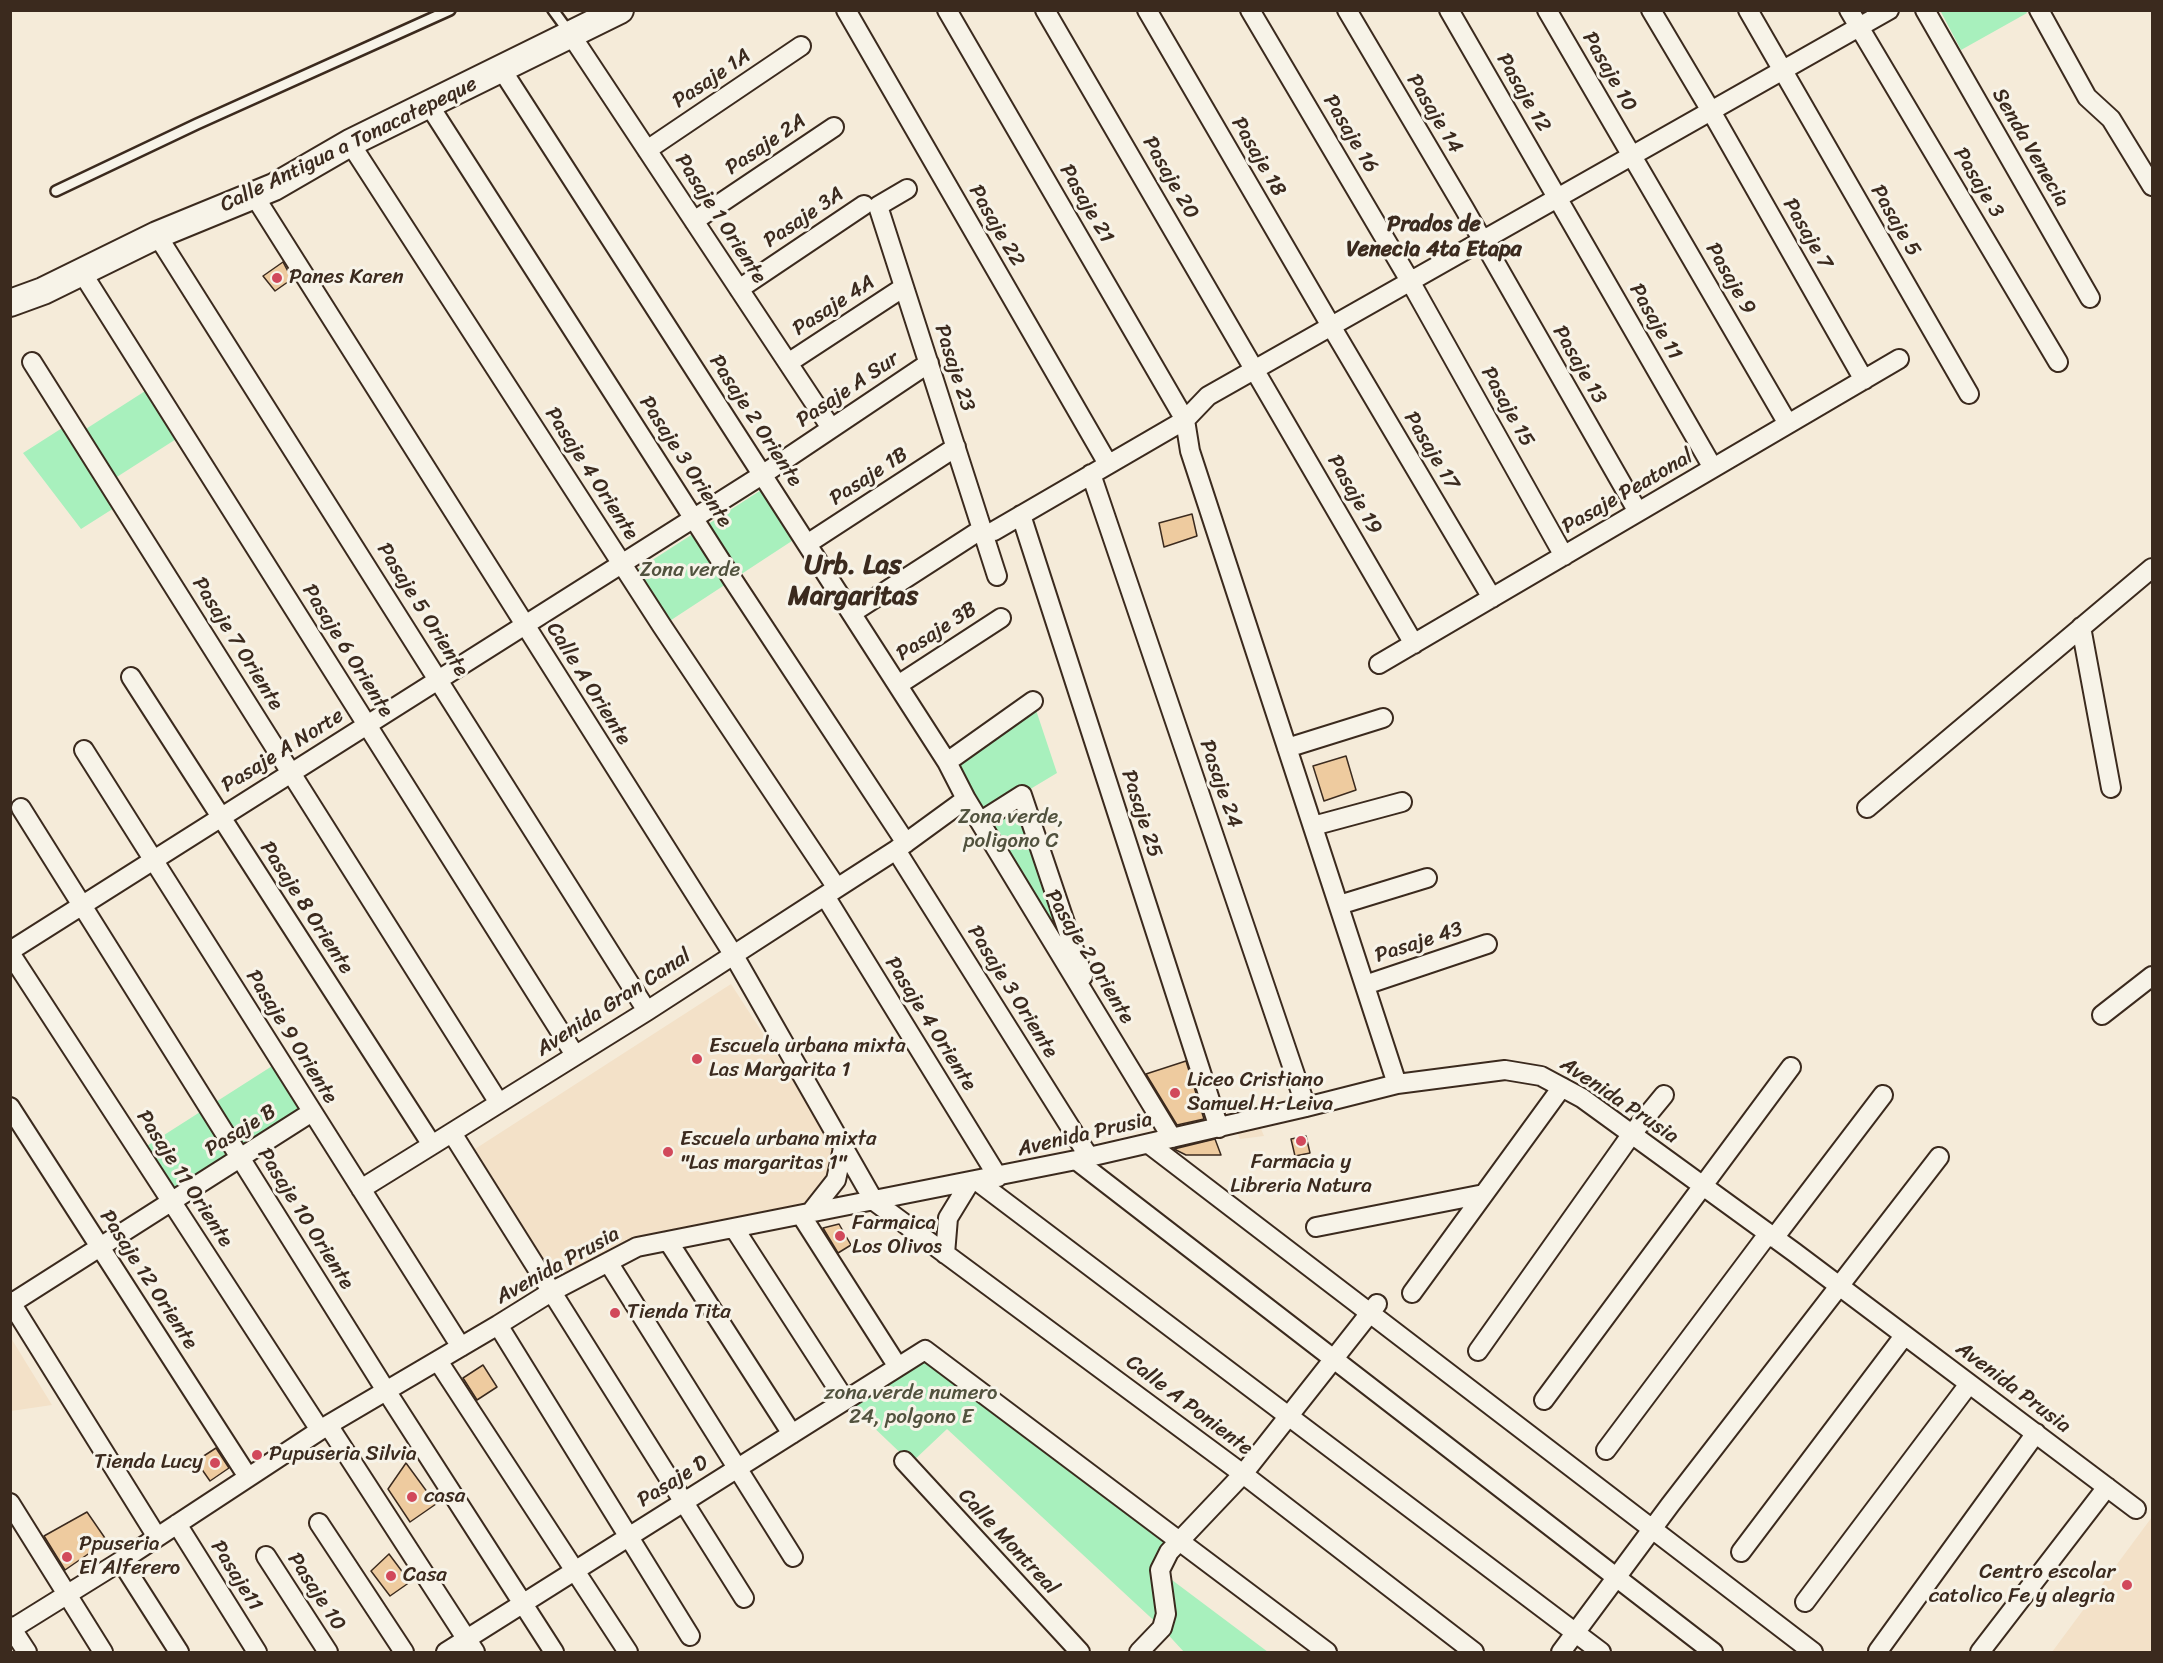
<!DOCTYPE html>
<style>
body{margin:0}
#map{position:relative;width:2163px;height:1663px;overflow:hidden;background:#f5ebd9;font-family:Sriracha,sans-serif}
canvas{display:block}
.frame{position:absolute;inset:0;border:12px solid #3b2a1e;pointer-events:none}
</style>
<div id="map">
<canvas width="2163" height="1663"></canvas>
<div class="frame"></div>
</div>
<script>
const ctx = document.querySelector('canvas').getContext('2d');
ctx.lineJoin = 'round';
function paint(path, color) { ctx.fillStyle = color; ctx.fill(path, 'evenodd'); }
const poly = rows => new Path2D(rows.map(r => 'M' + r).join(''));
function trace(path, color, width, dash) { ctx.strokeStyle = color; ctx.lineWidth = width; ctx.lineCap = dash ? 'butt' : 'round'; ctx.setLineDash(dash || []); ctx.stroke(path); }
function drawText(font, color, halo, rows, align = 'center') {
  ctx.font = font + ' Sriracha,sans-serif'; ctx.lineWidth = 6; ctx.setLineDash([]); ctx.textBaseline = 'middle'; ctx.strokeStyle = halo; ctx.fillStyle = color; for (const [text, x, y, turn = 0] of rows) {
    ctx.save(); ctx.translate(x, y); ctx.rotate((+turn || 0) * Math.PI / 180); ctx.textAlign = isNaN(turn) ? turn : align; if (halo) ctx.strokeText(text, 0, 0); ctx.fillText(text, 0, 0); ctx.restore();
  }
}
paint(poly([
 [731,984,828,1134,836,1161,813,1203,639,1240,554,1278,475,1149],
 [1259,1124,1264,1136,1240,1139,1235,1128],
 [10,1338,11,1338,52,1405,11,1411],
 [2152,1517,2152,1652,2052,1652]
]), '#f3e1c8');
paint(poly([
 [1943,10,2025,10,2027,13,1961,50,1941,12],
 [153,386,184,434,109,482,122,503,81,529,23,453,70,423,78,434],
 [769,485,801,535,662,626,629,575],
 [1033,701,1057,773,1022,794,1094,1009,947,762],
 [280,1061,312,1112,172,1201,139,1151],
 [925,1350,1179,1541,1160,1571,1268,1652,1184,1652,1162,1628,947,1429,911,1463,845,1400]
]), '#a8f0bd');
const building = poly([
 [283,262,292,279,275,291,263,276,283,262],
 [1192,514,1197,536,1164,547,1159,523,1192,514],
 [1346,756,1356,790,1324,801,1313,766,1346,756],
 [1186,1061,1204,1119,1177,1125,1146,1074,1186,1061],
 [1306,1136,1310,1153,1295,1156,1291,1139,1306,1136],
 [1215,1139,1221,1155,1186,1155,1174,1149,1215,1139],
 [839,1224,851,1245,838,1253,823,1228,839,1224],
 [483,1365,497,1387,477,1400,463,1378,483,1365],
 [216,1448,229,1468,210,1481,196,1461,216,1448],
 [406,1463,436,1504,410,1522,388,1489,406,1463],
 [87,1512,107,1541,65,1570,44,1536,87,1512],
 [389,1554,410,1582,390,1596,371,1571,389,1554]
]);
paint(building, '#eecb9f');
trace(building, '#3b2a1e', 1.5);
const lane = poly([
 [553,10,569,32],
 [56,191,197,124,450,10]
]);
const street = poly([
 [846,10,1108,464],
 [947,10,1185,420,994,531],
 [1045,10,1414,644],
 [1147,10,1331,326,1492,598],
 [1250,10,1410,281,1564,556],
 [1347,10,1464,208,1638,512],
 [1449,10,1713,468],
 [1547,10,1788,424],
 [1651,10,1711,111,1864,380],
 [1748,10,1969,394],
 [1849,10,2058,362],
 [1925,10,2090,298],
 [2039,10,2087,97,2111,119,2152,186],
 [571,35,831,428],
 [429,105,733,580,906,843],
 [350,143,662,626,837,888],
 [647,150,801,46],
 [907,189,878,206,997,576],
 [255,197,733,954,874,1201,1243,1474,1474,1652],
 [694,221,834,127],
 [157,235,647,1011],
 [81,271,575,1055],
 [739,289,864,205],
 [32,362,499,1103],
 [788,363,904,287],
 [1091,474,1306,1107],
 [1021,515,1219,1128],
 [807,544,956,447],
 [852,613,982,529],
 [2081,627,2111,788],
 [1379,664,1899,359],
 [131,677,432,1145,647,1011,837,888,896,850,966,799,947,762,502,70],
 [898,685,1001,618],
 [1287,748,1383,718],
 [84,750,461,1347],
 [947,762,1033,701],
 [966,799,1172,1138],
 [21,808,385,1389,554,1652],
 [1867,808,2152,568],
 [981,821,1022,795,1083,976],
 [1313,826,1402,802],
 [896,850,1089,1157],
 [825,896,998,1177],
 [1339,905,1427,878],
 [10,951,762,475,929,363],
 [10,953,320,1430],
 [1365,985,1487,944],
 [2102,1015,2152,976],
 [1397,1084,1190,451,1185,420,1208,396,1889,10],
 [10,1107,248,1477],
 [452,1133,744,1598],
 [1149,1144,1813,1652],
 [1076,1160,1713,1652],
 [977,1181,1601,1652],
 [361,1189,432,1145],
 [810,1213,836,1180,843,1148],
 [801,1215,898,1367],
 [1316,1227,1484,1194],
 [734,1228,845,1400],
 [1774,1238,1883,1095],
 [668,1241,792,1434],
 [945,1254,948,1218,970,1182],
 [608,1262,793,1557],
 [1412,1293,1562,1087],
 [10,1301,157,1537],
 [12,1303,312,1112],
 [498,1325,690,1636],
 [1478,1351,1631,1135,1664,1095],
 [438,1361,628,1652],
 [1544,1400,1791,1067],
 [328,1425,475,1652],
 [1606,1450,1768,1234],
 [904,1461,1080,1652],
 [10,1503,103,1652],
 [319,1523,404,1652],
 [177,1524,257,1652],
 [1741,1552,1904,1336],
 [266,1556,328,1652],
 [121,1561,179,1652],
 [1805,1602,1969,1384],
 [10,1626,27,1652],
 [10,1630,121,1561,328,1425,498,1325,551,1292,637,1247,1076,1160,1306,1107,1397,1084,1505,1070,1541,1076,1582,1098,1794,1252,2136,1509],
 [1878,1651,2036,1433],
 [446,1652,925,1350,1327,1652],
 [1139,1652,1162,1628,1166,1614,1160,1570,1169,1552,1243,1474,1377,1304],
 [1561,1652,1670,1505,1939,1157],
 [1980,1652,2107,1487]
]);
const secondary = poly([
 [10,303,43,291,157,235,274,187,350,143,620,10]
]);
trace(lane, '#3b2a1e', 14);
trace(street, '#3b2a1e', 22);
trace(secondary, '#3b2a1e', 30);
trace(lane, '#f7f3e8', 9);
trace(street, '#f7f3e8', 18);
trace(secondary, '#f7f3e8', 26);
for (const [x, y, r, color] of [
 [277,278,6,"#d1495b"],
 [697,1059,6,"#d1495b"],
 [1175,1093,6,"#d1495b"],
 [1301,1141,6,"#d1495b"],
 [668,1152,6,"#d1495b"],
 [840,1236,6,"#d1495b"],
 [615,1313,6,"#d1495b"],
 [257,1455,6,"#d1495b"],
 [215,1463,6,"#d1495b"],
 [412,1497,6,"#d1495b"],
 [67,1557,6,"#d1495b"],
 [391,1576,6,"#d1495b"],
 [2127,1585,6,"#d1495b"]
]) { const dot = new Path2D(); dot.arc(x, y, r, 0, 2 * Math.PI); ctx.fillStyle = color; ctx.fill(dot); trace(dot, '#f7f3e8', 2); }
drawText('21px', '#3b2a1e', '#f7f3e8', [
 ["Pasaje 10",1609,72,60],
 ["Pasaje 1A",712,79,-34],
 ["Pasaje 12",1523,93,60],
 ["Pasaje 14",1434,114,59],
 ["Pasaje 16",1350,134,59],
 ["Calle Antigua a Tonacatepeque",349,145,-26],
 ["Pasaje 2A",766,145,-34],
 ["Senda Venecia",2030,148,60],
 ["Pasaje 18",1258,157,60],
 ["Pasaje 20",1170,178,60],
 ["Pasaje 3",1978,183,59],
 ["Pasaje 21",1086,204,60],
 ["Pasaje 3A",804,218,-34],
 ["Pasaje 1 Oriente",720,219,57],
 ["Pasaje 5",1895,221,60],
 ["Pasaje 22",996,226,60],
 ["Pasaje 7",1807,234,60],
 ["Pasaje 9",1730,279,60],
 ["Pasaje 4A",834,306,-33],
 ["Pasaje 11",1655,322,60],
 ["Pasaje 13",1579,365,60],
 ["Pasaje 23",954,368,72],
 ["Pasaje A Sur",848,390,-34],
 ["Pasaje 15",1507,407,61],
 ["Pasaje 2 Oriente",755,421,57],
 ["Pasaje 17",1431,451,59],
 ["Pasaje 3 Oriente",685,462,57],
 ["Pasaje 4 Oriente",591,474,57],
 ["Pasaje 1B",869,477,-33],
 ["Pasaje Peatonal",1628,492,-30],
 ["Pasaje 19",1354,495,60],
 ["Pasaje 5 Oriente",422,610,58],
 ["Pasaje 3B",937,632,-33],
 ["Pasaje 7 Oriente",237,644,58],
 ["Pasaje 6 Oriente",347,651,58],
 ["Calle A Oriente",588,684,58],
 ["Pasaje A Norte",283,751,-32],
 ["Pasaje 24",1220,784,71],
 ["Pasaje 25",1141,814,72],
 ["Pasaje 8 Oriente",306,908,57],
 ["Pasaje 43",1419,943,-18],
 ["Pasaje 2 Oriente",1089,957,59],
 ["Pasaje 3 Oriente",1012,992,58],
 ["Avenida Gran Canal",614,1003,-33],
 ["Pasaje 4 Oriente",930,1024,58],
 ["Pasaje 9 Oriente",291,1037,58],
 ["Avenida Prusia",1619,1101,34],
 ["Pasaje B",241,1131,-32],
 ["Avenida Prusia",1085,1135,-13],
 ["Pasaje 11 Oriente",184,1179,57],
 ["Pasaje 10 Oriente",305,1219,58],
 ["Avenida Prusia",558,1266,-29],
 ["Pasaje 12 Oriente",148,1280,57],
 ["Avenida Prusia",2013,1388,37],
 ["Calle A Poniente",1189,1406,37],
 ["Pasaje D",673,1482,-32],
 ["Calle Montreal",1008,1542,47],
 ["Pasaje11",236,1576,58],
 ["Pasaje 10",316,1592,57]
]);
drawText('21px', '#3b2a1e', '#f7f3e8', [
 ["Panes Karen",289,278],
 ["Escuela urbana mixta",709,1047],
 ["Las Margarita 1",709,1071],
 ["Liceo Cristiano",1187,1081],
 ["Samuel H. Leiva",1187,1105],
 ["Escuela urbana mixta",680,1140],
 ["\"Las margaritas 1\"",680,1164],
 ["Farmacia y",1301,1163,"center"],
 ["Libreria Natura",1301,1187,"center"],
 ["Farmaica",852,1224],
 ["Los Olivos",852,1248],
 ["Tienda Tita",627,1313],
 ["Pupuseria Silvia",269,1455],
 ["Tienda Lucy",203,1463,"right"],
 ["casa",424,1497],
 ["Ppuseria",79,1545],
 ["El Alferero",79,1569],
 ["Centro escolar",2115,1573,"right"],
 ["catolico Fe y alegria",2115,1597,"right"],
 ["Casa",403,1576]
], 'left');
drawText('21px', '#51523e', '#f7f3e8', [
 ["Zona verde",690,571],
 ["Zona verde,",1011,818],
 ["poligono C",1011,842],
 ["zona verde numero",911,1394],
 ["24, polgono E",911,1418]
]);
drawText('bold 22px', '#3b2a1e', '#f7f3e8', [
 ["Prados de",1434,225],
 ["Venecia 4ta Etapa",1434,250]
]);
drawText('bold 27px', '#3b2a1e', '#f7f3e8', [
 ["Urb. Las",853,566],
 ["Margaritas",853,597]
]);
</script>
